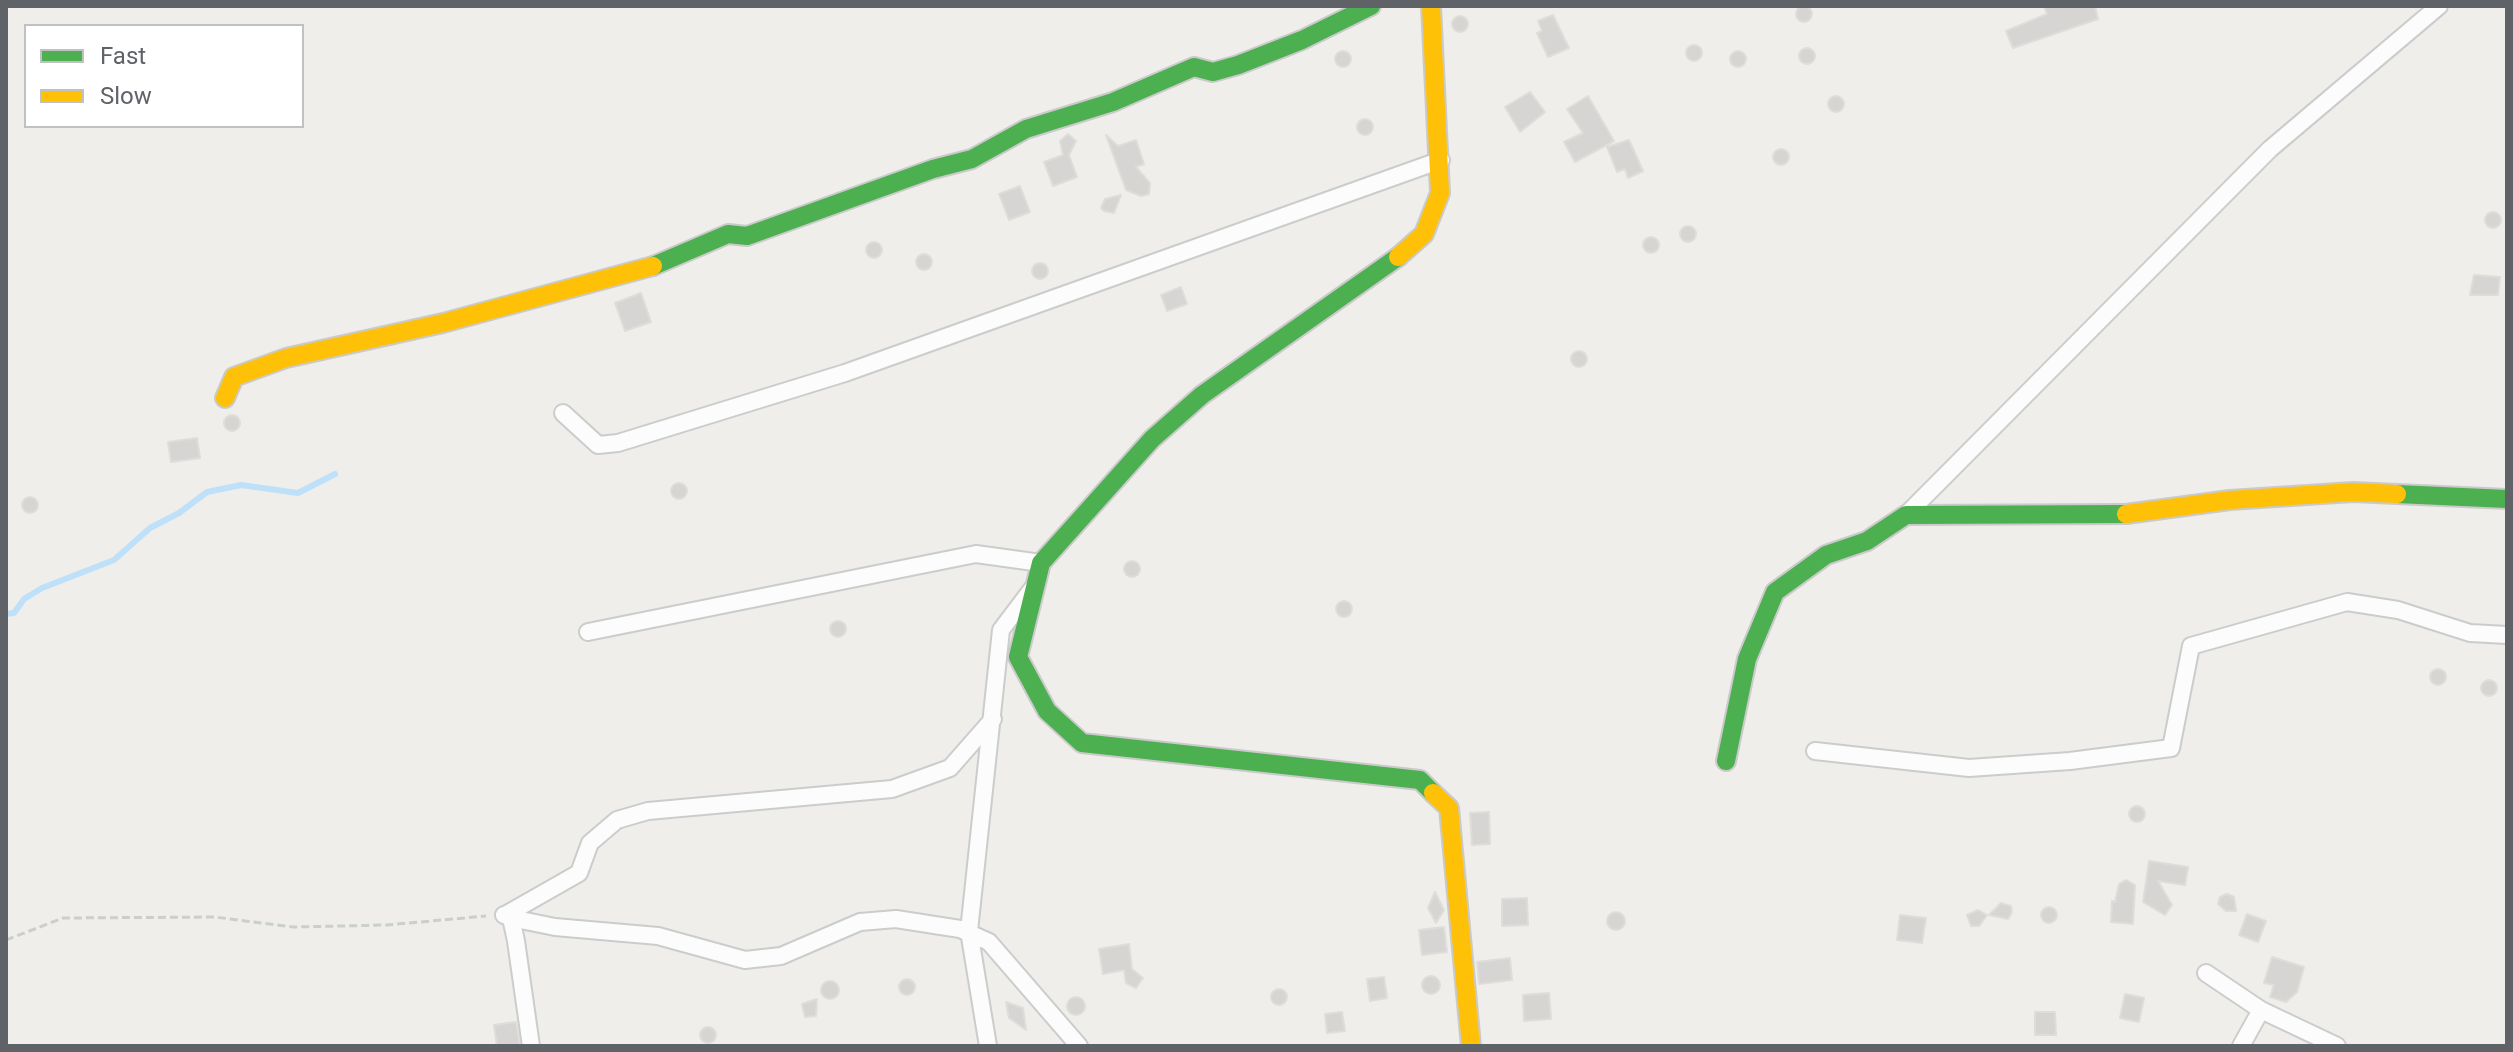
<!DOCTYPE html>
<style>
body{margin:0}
#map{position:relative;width:2513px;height:1052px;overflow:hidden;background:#efeeea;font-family:Roboto,sans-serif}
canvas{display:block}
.frame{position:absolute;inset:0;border:8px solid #5f6368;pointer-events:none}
.legend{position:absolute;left:24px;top:24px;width:280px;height:104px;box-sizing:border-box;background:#fff;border:2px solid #bfc1c3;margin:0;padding:10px 14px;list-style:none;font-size:24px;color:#5f6368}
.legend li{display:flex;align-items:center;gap:16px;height:40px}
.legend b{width:40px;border:2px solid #bfc1c3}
</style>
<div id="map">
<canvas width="2513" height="1052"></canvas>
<div class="frame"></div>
<ul class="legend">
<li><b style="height:10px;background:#4caf50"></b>Fast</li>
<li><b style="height:10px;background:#ffc107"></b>Slow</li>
</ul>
</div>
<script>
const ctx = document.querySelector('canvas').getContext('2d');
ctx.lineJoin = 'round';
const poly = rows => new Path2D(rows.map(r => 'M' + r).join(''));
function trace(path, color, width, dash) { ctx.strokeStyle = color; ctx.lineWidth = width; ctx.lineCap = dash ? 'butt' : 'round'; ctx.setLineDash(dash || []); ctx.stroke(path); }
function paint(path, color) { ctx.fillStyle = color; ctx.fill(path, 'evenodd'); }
trace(poly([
 [6,614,14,613,24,599,42,588,114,560,150,528,179,513,207,492,241,485,298,493,335,474]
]), '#bfe0f9', 6);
const building = poly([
 '1796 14a8 8 0 1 1 16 0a8 8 0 1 1-16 0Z',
 [2044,6,2095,6,2098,19,2013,48,2006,31,2047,14,2044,6],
 [1553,15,1569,48,1548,57,1537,33,1542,31,1538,21,1553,15],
 '1452 24a8 8 0 1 1 16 0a8 8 0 1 1-16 0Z',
 '1686 53a8 8 0 1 1 16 0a8 8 0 1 1-16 0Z',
 '1799 56a8 8 0 1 1 16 0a8 8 0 1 1-16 0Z',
 '1335 59a8 8 0 1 1 16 0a8 8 0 1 1-16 0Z',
 '1730 59a8 8 0 1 1 16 0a8 8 0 1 1-16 0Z',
 [1530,92,1545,112,1520,132,1505,107,1530,92],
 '1828 104a8 8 0 1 1 16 0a8 8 0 1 1-16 0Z',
 [1588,96,1614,141,1575,162,1564,142,1583,133,1567,109,1588,96],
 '1357 127a8 8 0 1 1 16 0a8 8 0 1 1-16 0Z',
 [1068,134,1076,141,1069,155,1077,177,1053,186,1044,162,1063,155,1060,141,1068,134],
 [1106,135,1118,146,1136,140,1144,164,1136,167,1150,183,1149,194,1141,196,1126,190,1106,135],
 [1629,140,1643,171,1628,178,1625,169,1617,172,1607,147,1629,140],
 '1773 157a8 8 0 1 1 16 0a8 8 0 1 1-16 0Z',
 [1020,186,1030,212,1009,220,999,194,1020,186],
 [1121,195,1114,213,1104,211,1101,208,1105,199,1121,195],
 '2485 220a8 8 0 1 1 16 0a8 8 0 1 1-16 0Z',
 '1680 234a8 8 0 1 1 16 0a8 8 0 1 1-16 0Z',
 '1643 245a8 8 0 1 1 16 0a8 8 0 1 1-16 0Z',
 '866 250a8 8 0 1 1 16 0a8 8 0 1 1-16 0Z',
 '916 262a8 8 0 1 1 16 0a8 8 0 1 1-16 0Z',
 '1032 271a8 8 0 1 1 16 0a8 8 0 1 1-16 0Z',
 [2474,275,2500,277,2498,295,2470,295,2474,275],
 [1181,287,1187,304,1167,311,1161,295,1181,287],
 [641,293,651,322,625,331,615,303,641,293],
 '1571 359a8 8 0 1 1 16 0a8 8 0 1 1-16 0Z',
 '224 423a8 8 0 1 1 16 0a8 8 0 1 1-16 0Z',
 [197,438,200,458,171,462,168,442,197,438],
 '671 491a8 8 0 1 1 16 0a8 8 0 1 1-16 0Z',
 '22 505a8 8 0 1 1 16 0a8 8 0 1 1-16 0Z',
 '1124 569a8 8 0 1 1 16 0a8 8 0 1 1-16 0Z',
 '1336 609a8 8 0 1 1 16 0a8 8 0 1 1-16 0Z',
 '830 629a8 8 0 1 1 16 0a8 8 0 1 1-16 0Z',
 '2430 677a8 8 0 1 1 16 0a8 8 0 1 1-16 0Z',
 '2481 688a8 8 0 1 1 16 0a8 8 0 1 1-16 0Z',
 '2129 814a8 8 0 1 1 16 0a8 8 0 1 1-16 0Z',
 [1489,812,1490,844,1472,845,1470,813,1489,812],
 [2149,861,2188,867,2185,885,2158,881,2172,905,2165,915,2143,902,2149,861],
 [2126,880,2135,885,2133,924,2111,922,2112,901,2115,902,2119,884,2126,880],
 [1435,892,1444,910,1436,923,1428,908,1435,892],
 [2227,894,2234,897,2236,911,2226,911,2218,904,2220,897,2227,894],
 [1527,898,1528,925,1502,926,1502,899,1527,898],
 [2001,903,2011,906,2012,912,2008,919,1989,915,2001,903],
 '2041 915a8 8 0 1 1 16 0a8 8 0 1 1-16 0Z',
 [1978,910,1987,915,1979,926,1971,926,1967,915,1978,910],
 '1607 921a9 9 0 1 1 18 0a9 9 0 1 1-18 0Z',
 [2247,914,2266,921,2258,942,2239,935,2247,914],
 [1900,915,1926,918,1922,943,1897,940,1900,915],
 [1444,927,1447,952,1422,955,1419,930,1444,927],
 [1129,944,1132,969,1143,978,1136,988,1126,983,1124,970,1103,974,1099,949,1129,944],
 [2272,957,2304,967,2297,992,2286,1002,2270,997,2274,985,2264,983,2272,957],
 [1510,958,1512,980,1479,984,1477,962,1510,958],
 '1422 985a9 9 0 1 1 18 0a9 9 0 1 1-18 0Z',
 [1384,977,1387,998,1370,1001,1367,979,1384,977],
 '899 987a8 8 0 1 1 16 0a8 8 0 1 1-16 0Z',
 '821 990a9 9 0 1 1 18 0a9 9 0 1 1-18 0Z',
 '1271 997a8 8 0 1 1 16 0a8 8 0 1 1-16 0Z',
 [1549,993,1551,1019,1524,1021,1523,995,1549,993],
 [2125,994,2144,998,2139,1022,2120,1018,2125,994],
 '1067 1006a9 9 0 1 1 18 0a9 9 0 1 1-18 0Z',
 [817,999,816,1016,805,1017,802,1004,817,999],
 [1006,1002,1023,1008,1026,1030,1009,1018,1006,1002],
 [1342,1012,1345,1031,1327,1033,1325,1014,1342,1012],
 [2035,1012,2055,1012,2056,1035,2035,1035,2035,1012],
 [516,1022,520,1046,497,1046,494,1025,516,1022],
 '700 1035a8 8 0 1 1 16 0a8 8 0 1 1-16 0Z'
]);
paint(building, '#d6d5d3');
trace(building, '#deddd9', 2);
const street = poly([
 [563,413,598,445,618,443,845,373,1441,160],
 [1906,515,2270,149,2439,6],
 [588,632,976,554,1041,563],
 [1815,751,1969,768,2070,761,2171,748,2191,646,2347,602,2398,610,2470,633,2507,635],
 [507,914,579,873,590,843,617,820,648,811,892,789,950,768,993,719],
 [504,915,511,918,516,941,531,1046],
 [511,918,555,927,658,936,745,960,781,956,860,922,896,919,960,929,989,942,1079,1046],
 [2206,973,2261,1010,2337,1046],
 [988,1046,969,931,1001,630,1032,589],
 [2241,1046,2261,1010]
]);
const fast = poly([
 [1398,257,1202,395,1152,439,1041,563,1018,657,1047,711,1082,743,1420,780,1433,793],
 [653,266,728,234,747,236,933,169,972,159,1026,129,1113,102,1194,67,1213,72,1238,65,1302,40,1371,6],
 [2397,494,2507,499],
 [1726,761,1747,659,1775,592,1826,555,1867,541,1906,515,2126,514]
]);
const slow = poly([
 [1398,257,1424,234,1440,193,1431,6],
 [225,398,234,377,286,358,443,323,653,266],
 [2126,514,2230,500,2353,492,2397,494],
 [1433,793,1449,808,1471,1046]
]);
trace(street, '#cbcccc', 20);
trace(fast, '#cacacb', 22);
trace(slow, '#cacacb', 22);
trace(poly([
 [6,940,63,918,215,917,293,927,387,925,486,916]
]), '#cacfcc', 3, [8, 4]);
trace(street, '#fdfcfc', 16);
trace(fast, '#4caf50', 18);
trace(slow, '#ffc107', 18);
</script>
